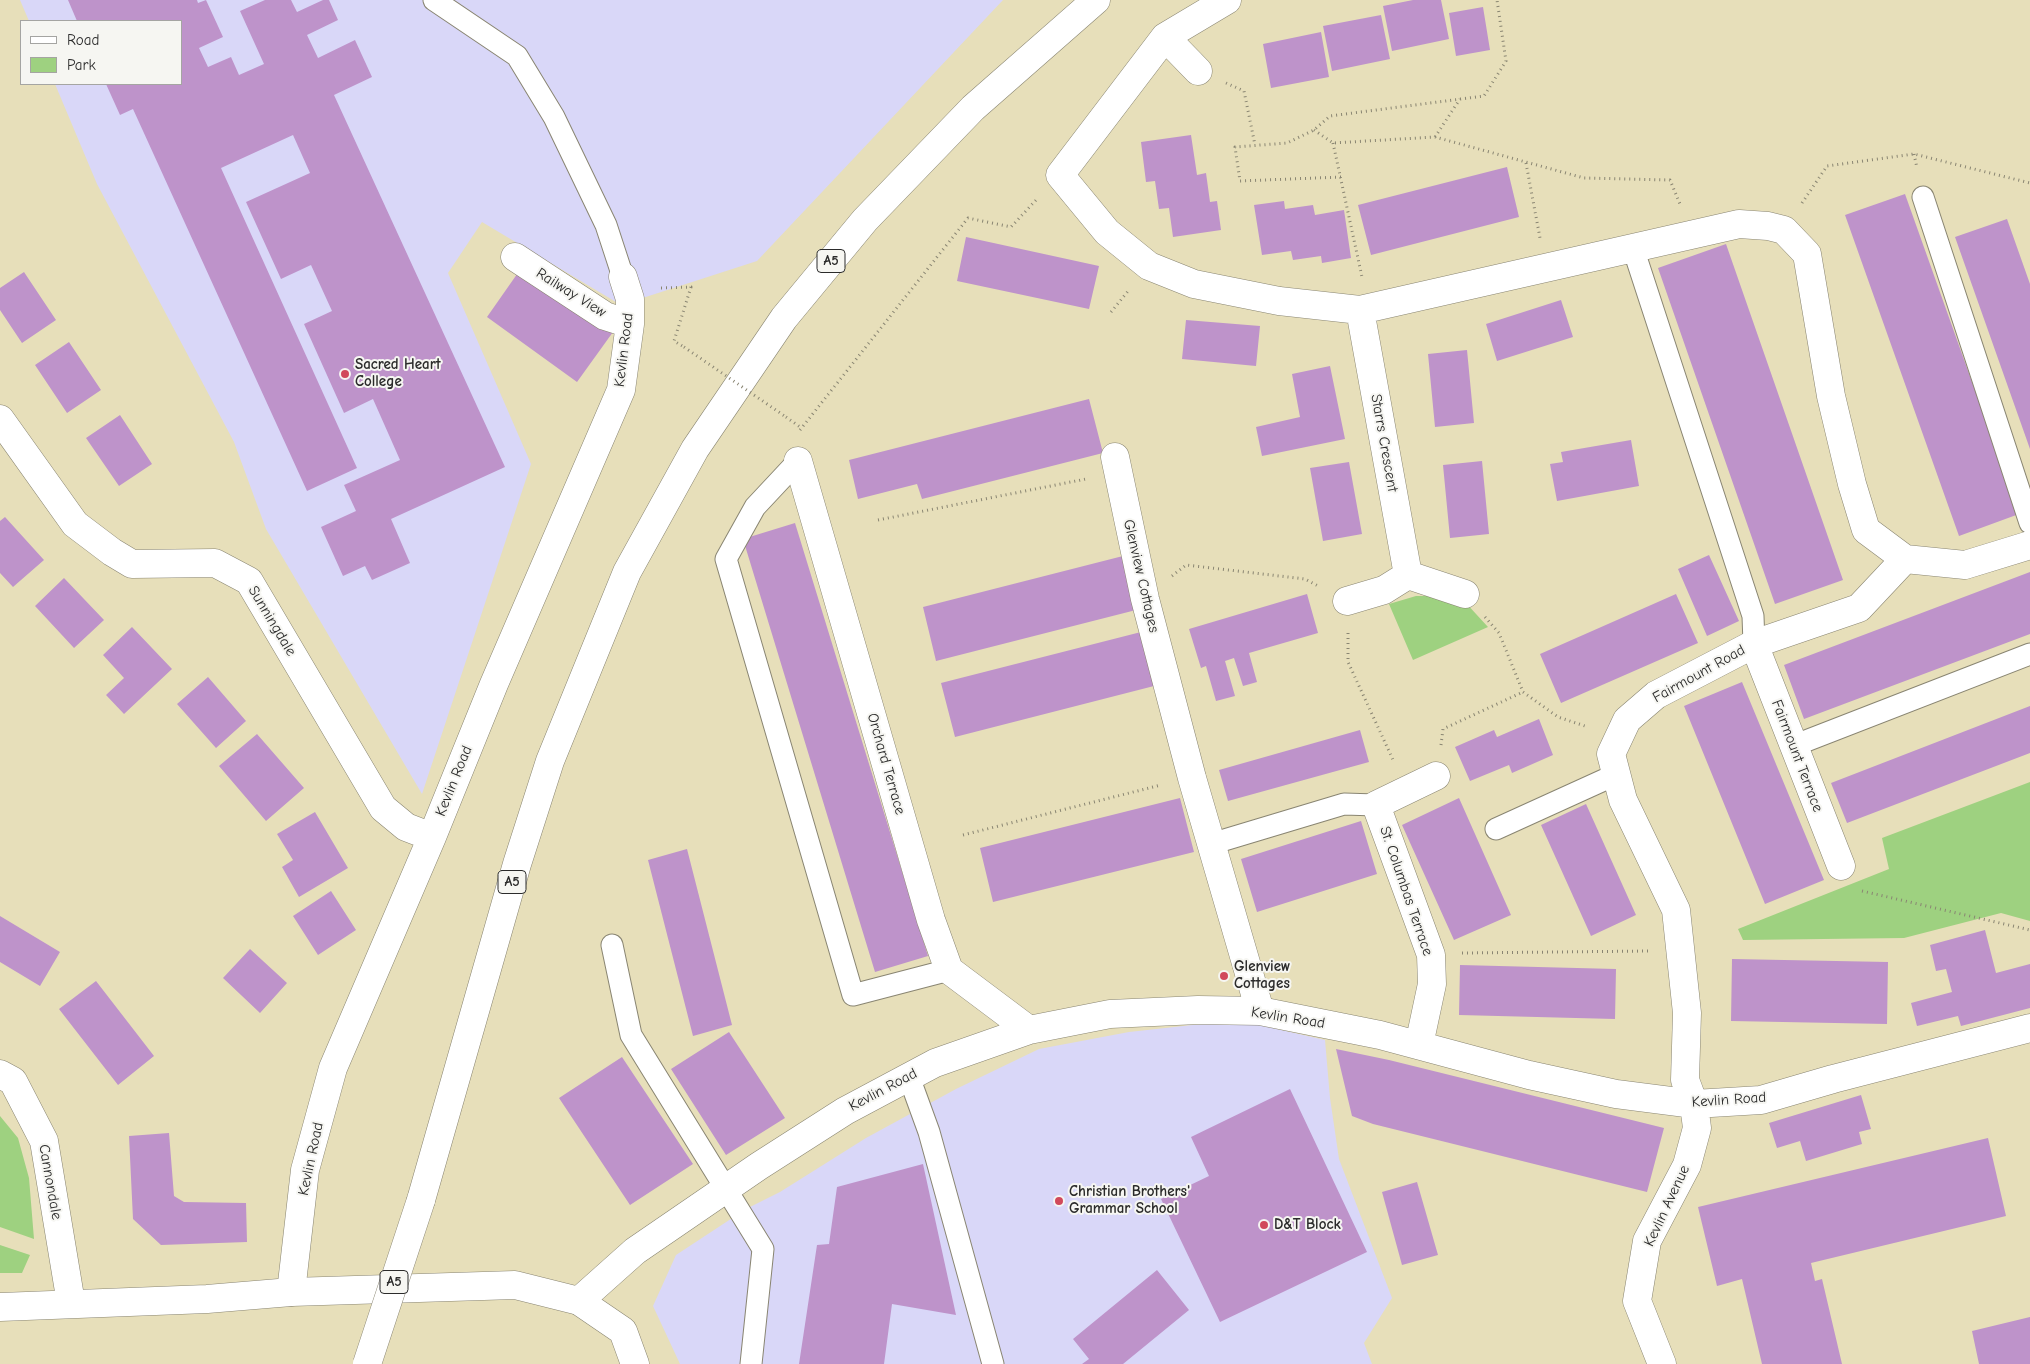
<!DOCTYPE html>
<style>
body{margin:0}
#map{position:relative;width:2030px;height:1364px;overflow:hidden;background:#e7dfba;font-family:"Comic Neue",sans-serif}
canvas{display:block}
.legend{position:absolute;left:20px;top:20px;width:162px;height:65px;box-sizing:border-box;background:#f6f6f2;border:1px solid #a5a5a2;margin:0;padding:6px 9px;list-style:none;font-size:15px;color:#2b2b2b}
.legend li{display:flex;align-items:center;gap:10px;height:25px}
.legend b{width:25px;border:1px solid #a5a5a2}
</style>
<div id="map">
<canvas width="2030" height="1364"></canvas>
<ul class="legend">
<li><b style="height:6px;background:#fff"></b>Road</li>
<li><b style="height:14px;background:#9ed180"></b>Park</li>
</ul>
</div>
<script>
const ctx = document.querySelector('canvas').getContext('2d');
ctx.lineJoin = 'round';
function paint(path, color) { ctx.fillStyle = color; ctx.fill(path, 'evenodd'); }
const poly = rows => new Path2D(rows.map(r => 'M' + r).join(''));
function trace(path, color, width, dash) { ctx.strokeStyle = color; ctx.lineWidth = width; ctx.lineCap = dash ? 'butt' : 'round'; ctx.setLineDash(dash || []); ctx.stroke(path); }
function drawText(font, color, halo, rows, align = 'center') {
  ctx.font = font + ' "Comic Neue",sans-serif'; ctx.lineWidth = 4; ctx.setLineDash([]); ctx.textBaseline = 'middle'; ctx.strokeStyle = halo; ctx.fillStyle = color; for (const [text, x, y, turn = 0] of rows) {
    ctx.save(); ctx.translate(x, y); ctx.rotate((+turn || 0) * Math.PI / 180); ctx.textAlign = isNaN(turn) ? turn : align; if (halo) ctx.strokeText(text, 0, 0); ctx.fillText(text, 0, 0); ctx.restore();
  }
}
paint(poly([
 [20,0,1003,0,757,261,621,305,482,222,448,273,531,464,422,794,266,529,234,442,97,184,55,84,181,84,181,21,29,21],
 [1238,1020,1325,1040,1330,1098,1339,1159,1392,1298,1364,1343,1372,1364,680,1364,653,1306,676,1255,746,1209,780,1192,866,1138,956,1089,1039,1049,1129,1032]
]), '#d9d7f8');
paint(poly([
 [1416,596,1440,596,1465,602,1488,627,1413,660,1389,604],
 [2030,782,2030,921,2001,913,1904,938,1743,940,1738,929,1889,869,1882,838],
 [0,1116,18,1138,29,1178,34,1239,0,1227],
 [0,1245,30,1255,22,1273,0,1273]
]), '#9ed180');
paint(poly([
 [68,0,197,0,198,3,206,0,223,37,199,48,208,67,231,57,239,75,264,64,240,11,265,0,291,0,297,12,323,0,329,0,338,20,307,35,318,58,355,40,372,77,334,95,505,467,391,519,410,563,372,580,365,566,343,576,321,527,356,511,344,485,400,460,373,399,344,413,304,324,332,311,311,265,281,279,246,202,310,173,293,135,221,168,357,468,307,491,133,109,120,115,106,84,181,84,181,21,77,21],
 [1413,0,1441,0,1449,39,1392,51,1383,6],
 [1483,7,1490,50,1456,56,1449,13],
 [1381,15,1390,59,1332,71,1323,26],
 [1321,32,1329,77,1271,88,1263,44],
 [1191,135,1197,175,1206,173,1210,202,1217,201,1221,230,1173,237,1169,208,1159,209,1155,181,1146,182,1141,142],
 [1507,167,1519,217,1371,255,1358,205],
 [1905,194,2019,514,1959,536,1845,215],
 [1284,201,1285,209,1313,205,1315,215,1344,210,1351,258,1322,263,1321,256,1293,260,1291,251,1262,255,1254,205],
 [2007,219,2030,284,2030,449,1955,237],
 [966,237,1099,266,1089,309,957,281],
 [1726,244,1843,580,1775,604,1658,268],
 [522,267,613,332,577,382,487,317],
 [24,272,56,320,22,343,0,310,0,288],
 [1561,300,1573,337,1497,361,1486,324],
 [1186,320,1260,326,1256,366,1182,359],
 [69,342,101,390,67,413,35,365],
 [1467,350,1474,423,1435,427,1428,354],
 [1330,366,1345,439,1262,456,1256,427,1300,417,1292,374],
 [1089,399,1103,453,922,499,917,484,858,499,849,460],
 [120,415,152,464,119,486,86,438],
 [1631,440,1639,486,1557,501,1550,464,1563,462,1561,452],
 [1482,461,1489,534,1450,538,1443,465],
 [1349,462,1362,534,1323,541,1310,468],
 [5,517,44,560,13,587,0,573,0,521],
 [795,523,928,956,875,972,743,539],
 [1709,555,1739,621,1707,636,1678,569],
 [1123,556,1136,610,936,661,923,607],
 [2030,572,2030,634,1804,719,1784,665],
 [64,578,104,620,74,648,35,606],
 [1307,594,1318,633,1249,653,1257,682,1243,686,1234,658,1225,661,1235,696,1216,701,1206,666,1201,668,1189,629],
 [1676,594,1698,643,1561,703,1540,654],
 [132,627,172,669,124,714,106,695,124,678,103,655],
 [1141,632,1154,686,955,737,941,683],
 [208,677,246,721,216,748,177,704],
 [1742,682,1824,880,1765,904,1684,706],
 [2030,706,2030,753,1847,823,1831,783],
 [1539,719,1553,755,1512,773,1509,765,1470,781,1455,747,1494,730,1497,737],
 [1360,730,1369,762,1228,801,1219,770],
 [257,734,304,788,266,821,219,766],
 [1180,798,1194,852,993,902,980,848],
 [1459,798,1511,915,1454,940,1402,825],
 [1586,804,1636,915,1591,936,1541,825],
 [315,812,348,868,299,897,282,867,293,860,277,834],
 [1361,821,1377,874,1257,912,1241,859],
 [687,849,732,1025,693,1036,648,860],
 [331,891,356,930,318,955,293,916],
 [0,916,60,952,40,986,0,962],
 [1985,930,1996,973,2030,964,2030,1008,1961,1026,1958,1016,1917,1026,1911,1003,1952,992,1946,969,1936,971,1930,945],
 [250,949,287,983,260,1013,223,978],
 [1732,959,1888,962,1887,1024,1731,1021],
 [1460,965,1616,969,1615,1019,1459,1015],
 [96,981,154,1056,118,1085,59,1009],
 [729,1032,785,1118,726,1155,671,1069],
 [1336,1049,1389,1060,1664,1128,1647,1192,1373,1124,1352,1116],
 [622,1057,693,1164,630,1205,559,1098],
 [1290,1089,1367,1252,1220,1322,1161,1199,1209,1176,1191,1137],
 [1861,1095,1871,1129,1859,1132,1862,1144,1806,1161,1800,1141,1777,1148,1769,1123],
 [169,1133,174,1196,184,1202,246,1203,247,1242,161,1245,133,1219,129,1136],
 [1988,1138,2006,1216,1811,1263,1815,1281,1822,1279,1842,1364,1762,1364,1742,1279,1717,1286,1698,1207],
 [923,1164,956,1315,892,1304,884,1364,799,1364,817,1245,829,1244,837,1187],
 [1417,1182,1438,1255,1402,1265,1382,1192],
 [1157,1270,1189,1310,1123,1364,1082,1364,1089,1359,1073,1339],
 [2030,1317,2030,1364,1979,1364,1972,1331]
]), '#be93ca');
const lane = poly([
 [434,0,517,56,554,117,606,225,623,277],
 [1923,197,2030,523],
 [1633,248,1753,616,1754,644],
 [798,461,755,507,726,559,853,995,949,970],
 [1793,746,2030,654],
 [1496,829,1617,774],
 [1211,844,1344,804,1376,805],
 [612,945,631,1035,763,1249,751,1364],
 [909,1077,929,1132,993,1364]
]);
const street = poly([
 [1227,0,1165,37,1060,175,1107,232,1149,266,1194,284,1279,301,1360,310,1739,224,1768,226,1784,230,1807,254,1831,396,1852,484,1866,530,1905,559],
 [1165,37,1198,71],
 [515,257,605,316,630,324],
 [1360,310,1408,575],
 [0,419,75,524,112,552,132,564,215,563,249,581,383,808,406,827,432,837],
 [1115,457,1145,599,1192,778,1260,1011],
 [798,461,931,920,949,970,1029,1030],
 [1905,559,1965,565,2030,545],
 [1347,601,1384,590,1408,575,1465,594],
 [1754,644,1841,866],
 [1419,1045,1432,984,1431,955,1376,805,1436,776],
 [0,1074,13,1081,44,1141,71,1303],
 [291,1292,305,1170,333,1068,432,837,494,684,621,390,630,324,630,299,623,277],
 [579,1301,635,1251,759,1166,845,1111,935,1063,1029,1030,1110,1014,1198,1010,1260,1011,1380,1035,1529,1075,1616,1094,1694,1104,1761,1100,1833,1079,2030,1028],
 [1662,1364,1637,1301,1647,1241,1687,1165,1697,1128,1694,1104,1685,1080,1687,1013,1676,910,1623,800,1611,754,1627,720,1656,695,1754,644,1859,608,1905,559]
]);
const secondary = poly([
 [0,1307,207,1299,291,1292,515,1285,579,1301,623,1331,635,1364]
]);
const highway = poly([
 [421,1200,517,864,550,761,627,572,695,449,784,318,865,220,973,108,1096,0]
]);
trace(lane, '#898572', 23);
trace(street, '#898572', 29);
trace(secondary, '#898572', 29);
trace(highway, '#898572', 29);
trace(poly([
 [1226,83,1244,91,1255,145],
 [1314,130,1333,143,1435,137,1584,178,1670,180,1680,204],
 [1435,137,1460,99],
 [1333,143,1362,277],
 [1914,154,1917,168],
 [1526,163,1540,238],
 [1341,177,1240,181,1235,147,1287,143,1314,130,1330,116,1484,96,1506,61,1497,0],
 [1802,203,1827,166,1914,154,2030,183],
 [661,288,691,287,674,341,684,347],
 [1111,312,1129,290],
 [786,417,800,427],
 [800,430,968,218,1011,227,1037,199],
 [878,520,1086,479],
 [1172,576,1186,565,1305,579,1320,587],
 [1485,617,1499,633,1523,692,1558,717,1588,727],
 [1348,633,1348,662,1394,762],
 [1441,745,1443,729,1523,692],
 [963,835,1161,785],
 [1862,891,2030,930],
 [1462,953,1649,951]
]), '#898572', 3, [1, 4]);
trace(lane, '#fff', 21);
trace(street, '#fff', 28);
trace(secondary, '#fff', 28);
trace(highway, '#fff', 28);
const highwayBridge = poly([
 [367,1364,421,1200]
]);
trace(highwayBridge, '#898572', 29, []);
trace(poly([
 [684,347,786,417]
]), '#898572', 3, [1, 4]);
trace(highwayBridge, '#fff', 28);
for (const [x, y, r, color] of [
 [345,374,5,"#d1495b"],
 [1224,976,5,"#d1495b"],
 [1059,1201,5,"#d1495b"],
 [1264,1225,5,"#d1495b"]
]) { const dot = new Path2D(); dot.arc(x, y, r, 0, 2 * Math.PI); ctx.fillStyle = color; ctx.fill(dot); trace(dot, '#f6f6f2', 2); }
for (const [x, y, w] of [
 [831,261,28],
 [512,882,28],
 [394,1282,28]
]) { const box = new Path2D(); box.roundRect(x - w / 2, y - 11.5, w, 23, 4); ctx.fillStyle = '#f6f6f2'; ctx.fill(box); trace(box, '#2b2b2b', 1); }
drawText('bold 14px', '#2b2b2b', null, [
 ["A5",831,261],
 ["A5",512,882],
 ["A5",394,1282]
]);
drawText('15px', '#2b2b2b', '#f6f6f2', [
 ["Railway View",571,293,32],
 ["Kevlin Road",624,350,-83],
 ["Starrs Crescent",1384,443,80],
 ["Glenview Cottages",1141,576,77],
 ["Sunningdale",272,621,59],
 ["Fairmount Road",1699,674,-29],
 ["Fairmount Terrace",1797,756,69],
 ["Orchard Terrace",886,764,74],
 ["Kevlin Road",454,781,-68],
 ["St. Columbas Terrace",1406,891,71],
 ["Kevlin Road",1288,1018,9],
 ["Kevlin Road",883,1090,-28],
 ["Kevlin Road",1729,1100,-4],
 ["Kevlin Road",311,1159,-78],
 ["Cannondale",50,1182,80],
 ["Kevlin Avenue",1667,1206,-65]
]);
drawText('bold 15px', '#2b2b2b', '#f6f6f2', [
 ["Sacred Heart",355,365],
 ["College",355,382],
 ["Glenview",1234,967],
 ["Cottages",1234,984],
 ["Christian Brothers'",1069,1192],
 ["Grammar School",1069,1209],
 ["D&T Block",1274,1225]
], 'left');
</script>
